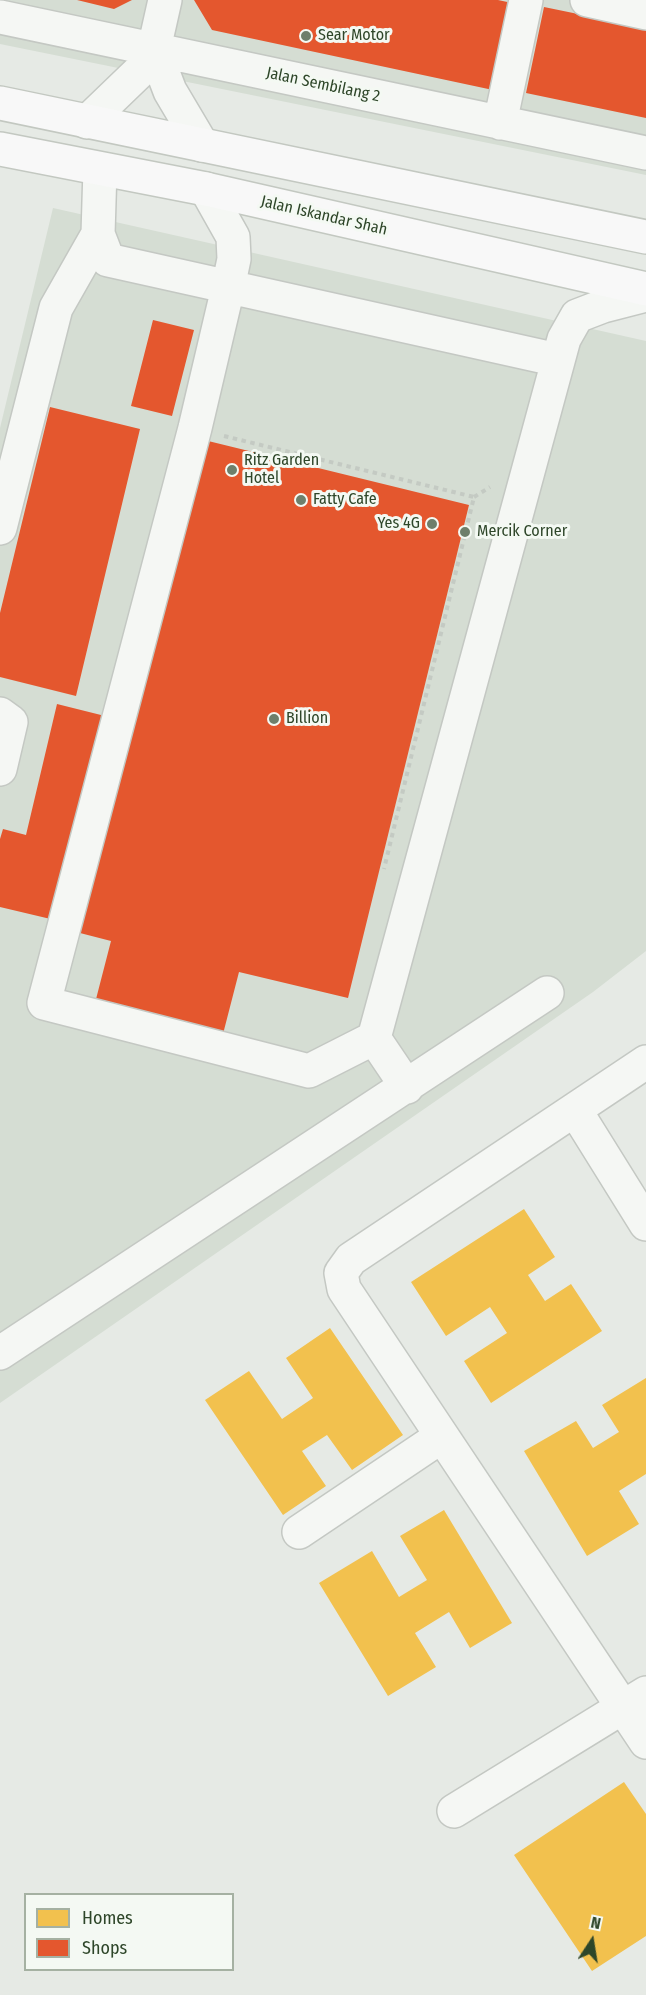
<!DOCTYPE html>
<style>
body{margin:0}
#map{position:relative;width:646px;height:1995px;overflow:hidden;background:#e6eae5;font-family:"Fira Sans Condensed",sans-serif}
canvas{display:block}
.legend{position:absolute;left:24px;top:1893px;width:210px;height:78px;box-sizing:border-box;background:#f4f9f3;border:2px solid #a5b1a2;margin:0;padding:8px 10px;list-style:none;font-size:18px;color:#2e4629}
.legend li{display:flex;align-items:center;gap:12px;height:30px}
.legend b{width:30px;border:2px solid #a5b1a2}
.north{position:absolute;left:562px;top:1911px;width:60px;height:60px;-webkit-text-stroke:4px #f4f9f3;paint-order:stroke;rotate:12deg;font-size:16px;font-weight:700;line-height:24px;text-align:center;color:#2e4629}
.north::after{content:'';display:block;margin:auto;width:21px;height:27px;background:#2e4629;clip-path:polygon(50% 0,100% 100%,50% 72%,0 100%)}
</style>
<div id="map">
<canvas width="646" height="1995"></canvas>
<ul class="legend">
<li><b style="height:16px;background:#f2c14e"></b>Homes</li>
<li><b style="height:16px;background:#e4572e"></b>Shops</li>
</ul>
<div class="north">N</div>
</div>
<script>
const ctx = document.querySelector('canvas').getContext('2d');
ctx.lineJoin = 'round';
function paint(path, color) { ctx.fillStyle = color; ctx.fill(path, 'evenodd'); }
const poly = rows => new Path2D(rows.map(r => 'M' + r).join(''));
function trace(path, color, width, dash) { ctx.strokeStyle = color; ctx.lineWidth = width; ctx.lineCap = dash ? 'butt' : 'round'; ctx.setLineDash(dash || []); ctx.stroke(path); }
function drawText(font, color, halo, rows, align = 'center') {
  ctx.font = font + ' "Fira Sans Condensed",sans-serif'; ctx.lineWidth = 6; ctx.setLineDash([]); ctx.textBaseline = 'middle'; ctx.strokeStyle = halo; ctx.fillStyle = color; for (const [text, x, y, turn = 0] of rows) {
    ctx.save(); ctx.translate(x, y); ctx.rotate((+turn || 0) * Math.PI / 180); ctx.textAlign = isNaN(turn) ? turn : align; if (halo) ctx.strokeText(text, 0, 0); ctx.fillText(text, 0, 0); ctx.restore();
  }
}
paint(poly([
 [0,0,578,0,646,15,646,175,0,44],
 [53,208,646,341,646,951,593,992,0,1403,0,428]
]), '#d5ddd3');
paint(poly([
 [524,1209,555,1257,528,1275,545,1301,571,1284,602,1331,491,1403,464,1361,507,1333,490,1307,446,1336,411,1282],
 [330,1328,403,1435,352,1470,327,1435,302,1451,326,1486,283,1515,205,1400,249,1371,282,1419,313,1398,286,1358],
 [646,1378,646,1474,619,1491,639,1524,587,1556,524,1451,576,1421,593,1448,619,1432,602,1405],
 [444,1510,512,1623,470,1648,449,1612,415,1633,436,1667,388,1696,319,1583,372,1551,399,1597,427,1580,400,1536],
 [624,1782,646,1814,646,1936,592,1971,514,1855]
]), '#f2c14e');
paint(poly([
 [77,0,132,0,114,9],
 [194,0,498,0,512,3,493,90,212,30],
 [544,7,646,28,646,118,526,93],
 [153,320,194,330,172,416,131,406],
 [50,407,140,429,76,696,0,677,0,613],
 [200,439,469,505,348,998,239,972,223,1034,95,1003,111,941,80,933],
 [57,704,109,717,59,921,0,907,0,839,3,829,26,835]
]), '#e4572e');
const minor = poly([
 [587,0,646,13],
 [0,17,646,153],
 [154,49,170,91,202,145],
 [87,122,141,70,154,49,165,0],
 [500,123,526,0],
 [100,169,98,234,108,260,558,360],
 [206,189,233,237,234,259,228,288,195,428,44,1003,309,1071,374,1038,564,339,577,316,603,306,646,295],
 [0,528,56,308,98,234],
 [0,714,11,722,0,769],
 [374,1038,407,1087],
 [646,1062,351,1259,341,1273,344,1289,646,1742],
 [575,1110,646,1224],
 [0,1353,547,993],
 [299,1532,442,1436],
 [454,1811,646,1693]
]);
const major = poly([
 [0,103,646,237],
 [0,149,206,189,646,289]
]);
trace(minor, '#c4c8c3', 36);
trace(major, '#c3c8c1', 36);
trace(poly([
 [224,436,474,497,384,869],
 [474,497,490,487]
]), '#c4cac3', 4, [4.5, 4.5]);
trace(minor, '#f5f7f4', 33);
trace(major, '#f8f8f8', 33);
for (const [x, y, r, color] of [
 [306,36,6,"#6e7f6b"],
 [232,470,6,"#6e7f6b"],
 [301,500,6,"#6e7f6b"],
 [432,524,6,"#6e7f6b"],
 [465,532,6,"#6e7f6b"],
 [274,719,6,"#6e7f6b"]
]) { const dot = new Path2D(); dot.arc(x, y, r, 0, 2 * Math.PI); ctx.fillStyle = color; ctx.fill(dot); trace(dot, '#f4f9f3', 2); }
drawText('16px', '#2e4629', '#f4f9f3', [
 ["Sear Motor",318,36],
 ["Ritz Garden",244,461],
 ["Hotel",244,479],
 ["Fatty Cafe",313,500],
 ["Yes 4G",420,524,"right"],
 ["Mercik Corner",477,532],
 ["Billion",286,719]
], 'left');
drawText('16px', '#2e4629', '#f4f9f3', [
 ["Jalan Sembilang 2",323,85,12],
 ["Jalan Iskandar Shah",324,216,13]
]);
</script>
